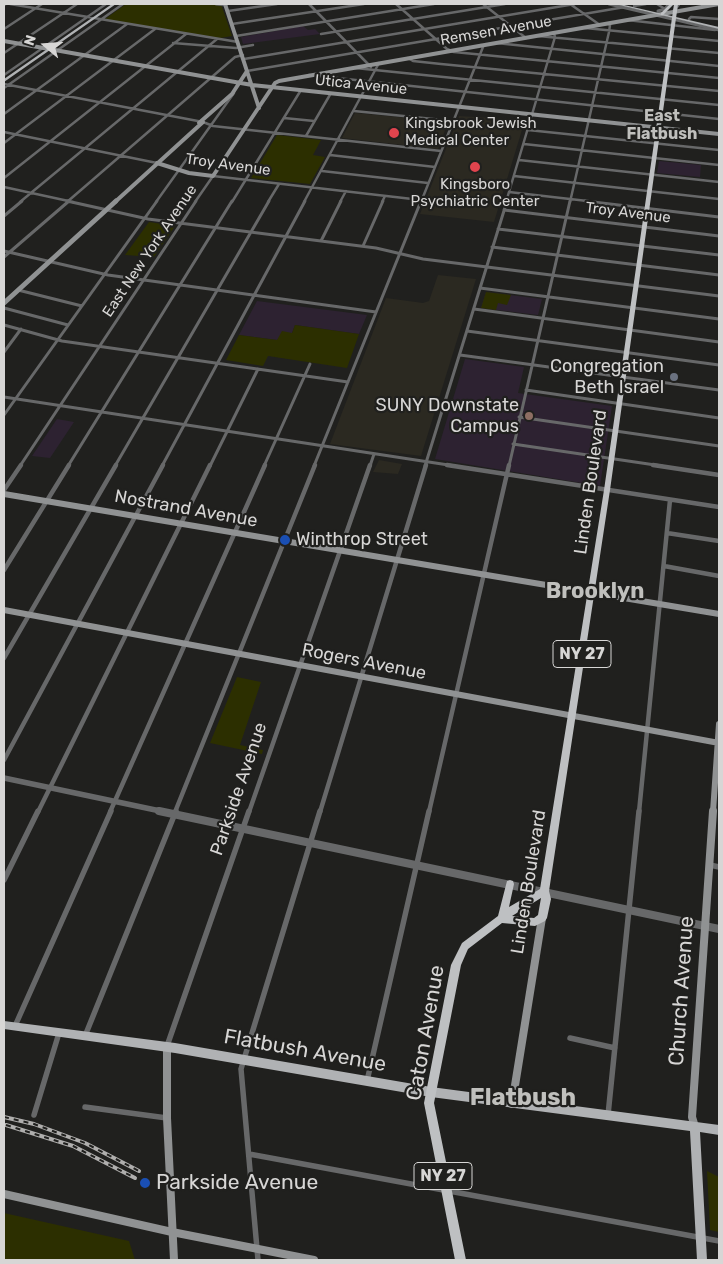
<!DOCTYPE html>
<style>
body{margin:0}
#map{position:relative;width:723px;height:1264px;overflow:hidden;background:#20201e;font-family:Rubik,sans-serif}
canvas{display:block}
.frame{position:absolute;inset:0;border:5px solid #d7d6d5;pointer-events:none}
.north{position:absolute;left:20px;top:20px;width:50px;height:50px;-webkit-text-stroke:4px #20201e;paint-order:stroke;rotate:288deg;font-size:14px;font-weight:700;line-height:20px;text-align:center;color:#d7d6d5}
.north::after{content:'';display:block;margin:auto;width:18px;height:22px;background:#d7d6d5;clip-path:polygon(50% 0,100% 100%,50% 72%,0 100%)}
</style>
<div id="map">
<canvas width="723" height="1264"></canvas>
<div class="frame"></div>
<div class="north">N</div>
</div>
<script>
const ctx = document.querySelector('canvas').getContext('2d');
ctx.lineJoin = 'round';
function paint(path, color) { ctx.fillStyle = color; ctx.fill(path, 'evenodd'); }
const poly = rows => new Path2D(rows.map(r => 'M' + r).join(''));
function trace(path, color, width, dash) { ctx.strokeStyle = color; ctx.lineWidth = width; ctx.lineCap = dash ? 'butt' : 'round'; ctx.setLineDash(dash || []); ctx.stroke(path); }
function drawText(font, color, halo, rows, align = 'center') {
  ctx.font = font + ' Rubik,sans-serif'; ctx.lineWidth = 4.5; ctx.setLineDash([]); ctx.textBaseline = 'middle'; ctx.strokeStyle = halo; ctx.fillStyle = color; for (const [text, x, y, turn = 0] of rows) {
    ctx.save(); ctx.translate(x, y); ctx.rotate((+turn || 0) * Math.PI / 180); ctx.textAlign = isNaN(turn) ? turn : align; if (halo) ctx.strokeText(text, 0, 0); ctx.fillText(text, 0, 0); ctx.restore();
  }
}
paint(poly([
 [355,113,408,118,406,124,446,128,438,149,342,138],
 [459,116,525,120,494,222,420,214],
 [438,275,476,279,421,456,330,444,386,298,423,303,429,301],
 [379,460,402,464,398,474,373,472]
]), '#2b2921');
paint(poly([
 [303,26,308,30,315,29,320,34,243,44,241,37],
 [659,161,701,165,700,177,657,173],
 [486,292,542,299,538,315,481,308],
 [257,301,367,315,359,334,295,325,292,333,277,340,239,335],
 [465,359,524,367,518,393,612,406,600,486,435,459],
 [57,419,74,422,50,458,32,456]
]), '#2d2231');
paint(poly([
 [126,4,221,4,232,36,220,38,105,19],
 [277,135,321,140,313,155,325,157,310,184,251,178],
 [149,222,175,226,154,257,125,255],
 [486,292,511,295,507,305,498,303,496,310,481,308],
 [295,325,359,334,347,368,268,356,263,366,226,360,239,335,277,340,282,331,292,333],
 [237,677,261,682,240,745,263,750,262,754,210,743],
 [707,1171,719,1177,719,1232,710,1230],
 [4,1213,129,1241,135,1260,4,1260]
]), '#2c2f00');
trace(poly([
 [10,4,238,42],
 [309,4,371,67],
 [396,4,447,49,454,52,719,78],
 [483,4,526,38],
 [570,4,600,25],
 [657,4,665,9],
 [4,5,6,4],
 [634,6,646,4],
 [228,11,277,4],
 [689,19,691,17,719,19],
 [627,20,715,30],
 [232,24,364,4],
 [585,28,719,41],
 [4,29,42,4],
 [321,34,505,4],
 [236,36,434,4],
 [538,36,719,53],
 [173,43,236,48,253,45],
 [496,43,719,66],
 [4,53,77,4],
 [408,58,413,61,441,64,719,91],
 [244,59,575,4],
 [355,68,719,105],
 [247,71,625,7],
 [4,75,106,4],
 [309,75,719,119],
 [4,84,203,122,213,126,441,151],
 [4,88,123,4],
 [354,111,453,121],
 [4,114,127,24],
 [284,118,314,121],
 [528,130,719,150],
 [4,132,157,163],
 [306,136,331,93],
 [4,143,155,29],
 [524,144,719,165],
 [330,155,435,167],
 [519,160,719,182],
 [322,171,428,183],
 [514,176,719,199],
 [4,178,186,34],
 [4,187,73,202],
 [509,192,596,202],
 [20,202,217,39],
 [67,202,235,57,243,55],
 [156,202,234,93],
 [195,202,213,176,421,200],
 [232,202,301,90],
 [268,202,279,184],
 [304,202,379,63],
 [340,202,346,191],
 [382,202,385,196],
 [421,202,483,47,481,45],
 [506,202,555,37,554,33],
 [570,202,609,32,610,25,608,24]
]), '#676869', 2.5);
trace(poly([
 [67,201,148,219,376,248,423,259,719,296],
 [585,201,719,217],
 [504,210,719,236],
 [4,216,22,201],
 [498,229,719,255],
 [321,241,341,201],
 [363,246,383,201],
 [492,247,719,275],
 [4,251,108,275,376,312],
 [4,257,69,201],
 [480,288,719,319],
 [18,290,82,306],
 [4,308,68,325],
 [474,309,719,342],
 [4,325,62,341,348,382],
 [467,331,719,365],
 [4,352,21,329],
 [460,355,719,390],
 [526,390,719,418],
 [4,397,455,466],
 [4,415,157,201],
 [519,417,719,446],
 [513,444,662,466],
 [20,466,196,201],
 [68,466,232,201],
 [115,466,269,201],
 [162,466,305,201],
 [210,466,258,369],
 [264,466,310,364],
 [314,466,421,201],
 [370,466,374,454],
 [425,466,507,201],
 [509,466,570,201]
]), '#676869', 3);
trace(poly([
 [447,465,719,507],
 [653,465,719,475],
 [4,490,21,465],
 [667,533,719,541],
 [664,566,719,576],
 [4,570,69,465],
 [4,658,116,465],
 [4,760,163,465],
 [38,812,210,465],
 [110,812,265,465],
 [175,812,315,465],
 [249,812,370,465],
 [320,812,426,465],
 [429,812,509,465],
 [639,812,670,500]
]), '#676869', 4.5);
trace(poly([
 [710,865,719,867],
 [4,880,38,811],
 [15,1026,111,811],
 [85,1036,176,811],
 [570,1038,615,1048],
 [167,1046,249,811],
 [367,1081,429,811],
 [85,1107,167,1118],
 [34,1115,59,1033],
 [608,1115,639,811],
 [249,1154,719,1241],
 [258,1260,241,1069,320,811]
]), '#676869', 5.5);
trace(poly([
 [216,4,226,5],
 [609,4,719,30],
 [658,11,665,9,669,4],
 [673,12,679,4]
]), '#676869', 3);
trace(poly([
 [4,778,165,812]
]), '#676869', 5.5);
trace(poly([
 [159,811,719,929]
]), '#676869', 8);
trace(poly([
 [225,4,259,108],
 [4,41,252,85,719,134],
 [199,123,232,94,247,71],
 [157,163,189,173,213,176,275,83,279,81,719,4],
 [115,202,203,122]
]), '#909293', 4);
trace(poly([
 [4,303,116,201]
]), '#909293', 5);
trace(poly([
 [4,494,719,614],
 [4,610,719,743],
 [713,812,719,724]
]), '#909293', 6);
trace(poly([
 [167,1047,167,1118,174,1260],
 [512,1104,542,918],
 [695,1127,692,1117,713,811],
 [4,1194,172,1232,314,1260]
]), '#909293', 8);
paint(poly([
 [112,4,116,4,4,82,4,79,112,4],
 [615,4,620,4,719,27,719,29,615,4],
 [4,1021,175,1043,431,1087,719,1125,719,1135,700,1132,707,1260,697,1260,690,1131,431,1097,175,1053,4,1029,4,1021]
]), '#b0b2b4');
paint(poly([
 [670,4,674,4,663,15,661,15,661,13,670,4],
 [674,4,678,4,610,490,549,891,551,899,547,918,545,921,535,926,502,923,468,949,461,965,434,1103,466,1260,455,1260,424,1103,451,965,462,943,498,916,507,881,510,880,513,881,514,884,509,907,540,889,604,490,674,4],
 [541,898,538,915,534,918,512,916,541,898]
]), '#bec0c2');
const rail = poly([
 [4,1117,34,1124,85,1143,139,1171],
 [6,1125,73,1146,135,1178]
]);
trace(rail, '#afaead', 4);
trace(rail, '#20201e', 2, [5]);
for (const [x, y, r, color] of [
 [394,133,6,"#e0444e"],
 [475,167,6,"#e0444e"],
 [674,377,5,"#6b7280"],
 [529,416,5,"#8d6e63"],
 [285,540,6,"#1a4fb4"],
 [145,1183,6,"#1a4fb4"]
]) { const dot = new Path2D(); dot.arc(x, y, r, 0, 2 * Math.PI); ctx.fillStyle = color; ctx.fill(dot); trace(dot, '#20201e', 2); }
drawText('15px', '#d7d6d5', '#20201e', [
 ["Remsen Avenue",496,31,-10],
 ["Utica Avenue",361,85,6],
 ["Troy Avenue",228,165,8],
 ["Troy Avenue",628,213,7],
 ["East New York Avenue",150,251,-56]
]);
drawText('15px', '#d7d6d5', '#20201e', [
 ["Kingsbrook Jewish",405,124],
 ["Medical Center",405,141],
 ["Kingsboro",475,185,"center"],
 ["Psychiatric Center",475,202,"center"]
], 'left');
drawText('bold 16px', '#c0c0bd', '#20201e', [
 ["East",662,116],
 ["Flatbush",662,134]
]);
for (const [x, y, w] of [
 [582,654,58],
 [443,1176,58]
]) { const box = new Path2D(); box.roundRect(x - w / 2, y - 13.5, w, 27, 4); ctx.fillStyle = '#20201e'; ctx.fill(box); trace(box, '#d7d6d5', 1); }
drawText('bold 16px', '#d7d6d5', null, [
 ["NY 27",582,654],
 ["NY 27",443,1176]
]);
drawText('18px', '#d7d6d5', '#20201e', [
 ["Congregation",664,367],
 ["Beth Israel",664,388],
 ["SUNY Downstate",519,406],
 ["Campus",519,427],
 ["Winthrop Street",296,540,"left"]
], 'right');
drawText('18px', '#d7d6d5', '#20201e', [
 ["Linden Boulevard",591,482,-82],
 ["Nostrand Avenue",186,509,10],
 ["Rogers Avenue",364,662,11],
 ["Parkside Avenue",239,789,-71],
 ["Linden Boulevard",529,882,-81]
]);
drawText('21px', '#d7d6d5', '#20201e', [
 ["Church Avenue",682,991,-86],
 ["Caton Avenue",426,1033,-80],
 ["Flatbush Avenue",305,1051,10]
]);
drawText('21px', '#d7d6d5', '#20201e', [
 ["Parkside Avenue",156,1183]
], 'left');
drawText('bold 22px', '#c0c0bd', '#20201e', [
 ["Brooklyn",595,592]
]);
drawText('bold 24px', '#c0c0bd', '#20201e', [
 ["Flatbush",523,1098]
]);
</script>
